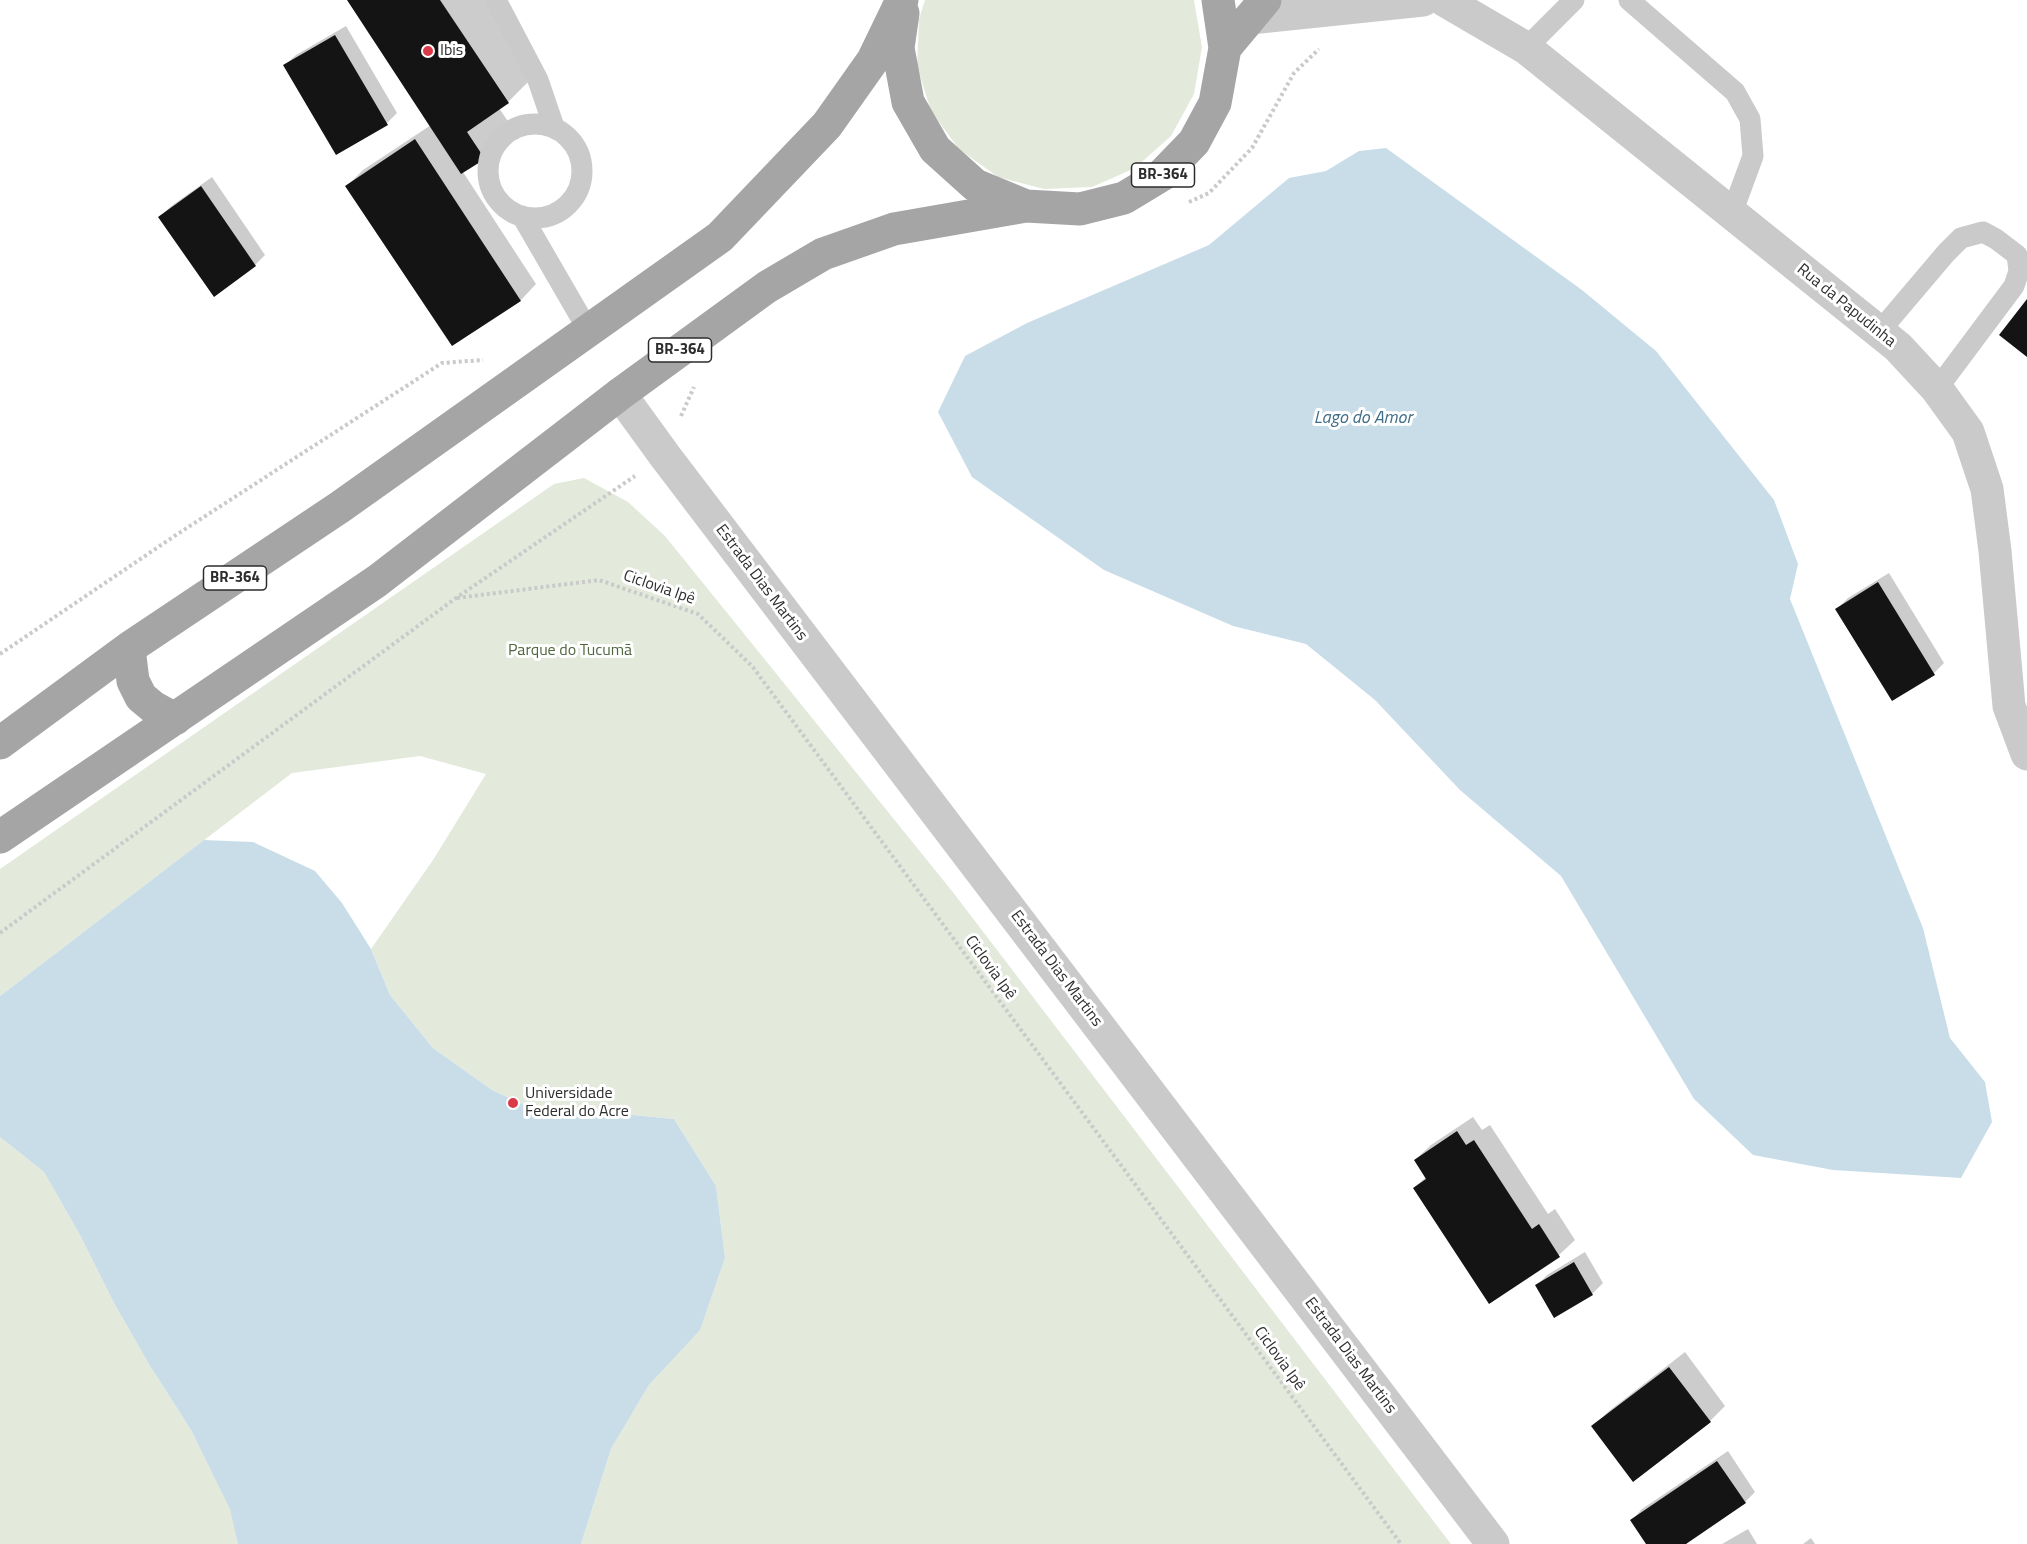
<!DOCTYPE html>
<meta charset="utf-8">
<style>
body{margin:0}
canvas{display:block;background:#fff}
</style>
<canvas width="2027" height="1544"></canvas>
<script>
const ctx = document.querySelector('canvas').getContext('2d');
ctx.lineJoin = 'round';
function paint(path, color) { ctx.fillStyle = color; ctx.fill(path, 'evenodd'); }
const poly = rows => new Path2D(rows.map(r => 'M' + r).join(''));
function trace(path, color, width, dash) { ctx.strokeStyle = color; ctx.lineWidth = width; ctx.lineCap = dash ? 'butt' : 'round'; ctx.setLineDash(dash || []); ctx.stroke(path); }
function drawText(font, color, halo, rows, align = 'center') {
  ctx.font = font + ' "Titillium Web",sans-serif'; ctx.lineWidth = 6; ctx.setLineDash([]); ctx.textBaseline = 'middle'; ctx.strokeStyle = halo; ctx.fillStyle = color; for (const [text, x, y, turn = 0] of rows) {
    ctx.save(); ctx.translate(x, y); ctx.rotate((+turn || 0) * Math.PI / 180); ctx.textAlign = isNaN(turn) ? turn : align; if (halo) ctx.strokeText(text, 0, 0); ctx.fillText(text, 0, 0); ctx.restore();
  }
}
paint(poly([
 [925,0,1194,0,1202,47,1194,94,1171,136,1135,168,1092,187,1044,189,998,177,959,149,931,111,917,66,919,19],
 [584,478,628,502,665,536,952,891,1451,1544,581,1544,611,1449,649,1385,700,1329,725,1258,716,1186,674,1119,603,1112,544,1114,492,1090,433,1048,390,995,371,949,433,860,486,774,420,756,292,773,0,996,0,869,554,484],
 [0,1137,44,1172,80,1235,114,1303,150,1366,191,1430,231,1509,238,1544,0,1544]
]), '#e3eadc');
paint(poly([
 [1386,148,1582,290,1656,351,1774,500,1798,564,1790,599,1923,928,1950,1038,1985,1082,1992,1122,1961,1178,1833,1170,1753,1155,1694,1099,1561,876,1460,790,1375,700,1306,644,1233,626,1104,570,972,477,938,412,965,356,1027,323,1209,245,1289,178,1326,171,1359,151],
 [204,840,253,842,315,871,342,903,371,949,390,995,433,1048,492,1090,544,1114,603,1112,674,1119,716,1186,725,1258,700,1330,649,1385,611,1449,581,1544,238,1544,230,1509,191,1430,150,1366,114,1303,80,1235,44,1172,0,1137,0,996]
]), '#c9dde9');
paint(poly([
 [349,0,489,0,537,73,508,102,499,108,513,129,484,158,463,172,536,284,521,300,452,344,347,186,363,170,431,125],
 [346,26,397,113,387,123,285,65,296,55],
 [212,177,265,255,255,265,160,217,170,207],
 [1889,573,1944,663,1934,673,1892,699,1837,609,1848,598],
 [1473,1117,1482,1130,1490,1125,1548,1214,1555,1209,1575,1240,1559,1255,1489,1302,1414,1188,1426,1177,1415,1160,1431,1145],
 [1585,1252,1603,1283,1592,1294,1555,1316,1537,1285,1547,1275],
 [1685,1352,1725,1406,1710,1421,1593,1427,1609,1411],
 [1728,1451,1755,1492,1745,1502,1683,1544,1648,1544,1632,1520,1642,1509],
 [1748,1529,1757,1544,1722,1544],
 [1811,1538,1815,1544,1803,1544]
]), '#0003');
paint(poly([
 [347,0,440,0,509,103,467,132,485,159,461,174],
 [335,35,388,125,336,155,283,65],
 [415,139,521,301,452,346,345,186],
 [201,186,256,266,214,297,158,217],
 [2027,299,2027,357,1999,335],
 [1878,582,1935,675,1892,701,1835,609],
 [1457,1131,1466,1145,1474,1140,1532,1229,1539,1224,1560,1257,1489,1304,1413,1188,1426,1179,1414,1160],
 [1574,1262,1593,1295,1554,1318,1535,1285],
 [1669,1367,1711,1422,1633,1482,1591,1426],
 [1717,1461,1746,1503,1686,1544,1646,1544,1630,1520]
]), '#141414');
trace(poly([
 [1189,202,1209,193,1252,148,1294,73,1319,49],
 [681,416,694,387],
 [457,598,599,580,698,614,752,666,1401,1544],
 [0,654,176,535,442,363,483,360],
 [0,933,456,598,635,476]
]), '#cacaca', 4, [3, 3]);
trace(poly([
 [496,0,538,80,554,127],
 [1629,0,1735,92,1750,119,1753,156,1732,213],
 [1526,48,1574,0],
 '488 171a47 47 0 1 1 94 0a47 47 0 1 1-94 0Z',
 [522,216,588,330],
 [1879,332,1946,253,1961,238,1983,232,1996,239,2017,255,2019,271,2014,286,1937,389]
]), '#cacaca', 21);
trace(poly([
 [1444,0,1526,48,1898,347,1937,389,1968,432,1987,489,1995,551,2009,706,2027,754],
 [1250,18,1423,0]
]), '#cacaca', 33);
trace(poly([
 [620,394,665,456,1493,1544]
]), '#cacaca', 33);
trace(poly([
 [903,13,898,48,908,102,935,149,975,185,1026,206],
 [1225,48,1265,0],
 [129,648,133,681,141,697,153,707,175,719],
 [0,743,129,648,340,507,720,237,827,125,873,60,902,0],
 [0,837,377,581,620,394,767,287,823,254,894,229,1026,206,1080,209,1124,198,1162,175,1194,142,1215,103,1225,48,1218,0]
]), '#a5a5a5', 33);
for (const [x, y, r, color] of [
 [428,51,6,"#da3947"],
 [513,1103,6,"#da3947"]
]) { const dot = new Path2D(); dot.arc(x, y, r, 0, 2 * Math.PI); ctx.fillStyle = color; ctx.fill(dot); trace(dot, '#fff', 2); }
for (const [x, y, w] of [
 [1163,175,63],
 [680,350,63],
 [235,578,63]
]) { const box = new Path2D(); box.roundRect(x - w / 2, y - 12, w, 24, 4.5); ctx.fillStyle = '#fff'; ctx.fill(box); trace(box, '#2d2d2d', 1.5); }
drawText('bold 15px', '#2d2d2d', null, [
 ["BR-364",1163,175],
 ["BR-364",680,350],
 ["BR-364",235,578]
]);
drawText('16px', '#2d2d2d', '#fff', [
 ["Ibis",440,51],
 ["Universidade",525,1094],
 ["Federal do Acre",525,1112]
], 'left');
drawText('16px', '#2d2d2d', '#fff', [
 ["Rua da Papudinha",1846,306,39],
 ["Estrada Dias Martins",761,583,53],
 ["Ciclovia Ipê",659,588,19],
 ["Ciclovia Ipê",990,968,54],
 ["Estrada Dias Martins",1056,969,53],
 ["Estrada Dias Martins",1350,1356,53],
 ["Ciclovia Ipê",1279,1359,54]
]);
drawText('16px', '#51663e', '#fff', [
 ["Parque do Tucumã",570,651]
]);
drawText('italic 18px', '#406e8a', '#fff', [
 ["Lago do Amor",1363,419]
]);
</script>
